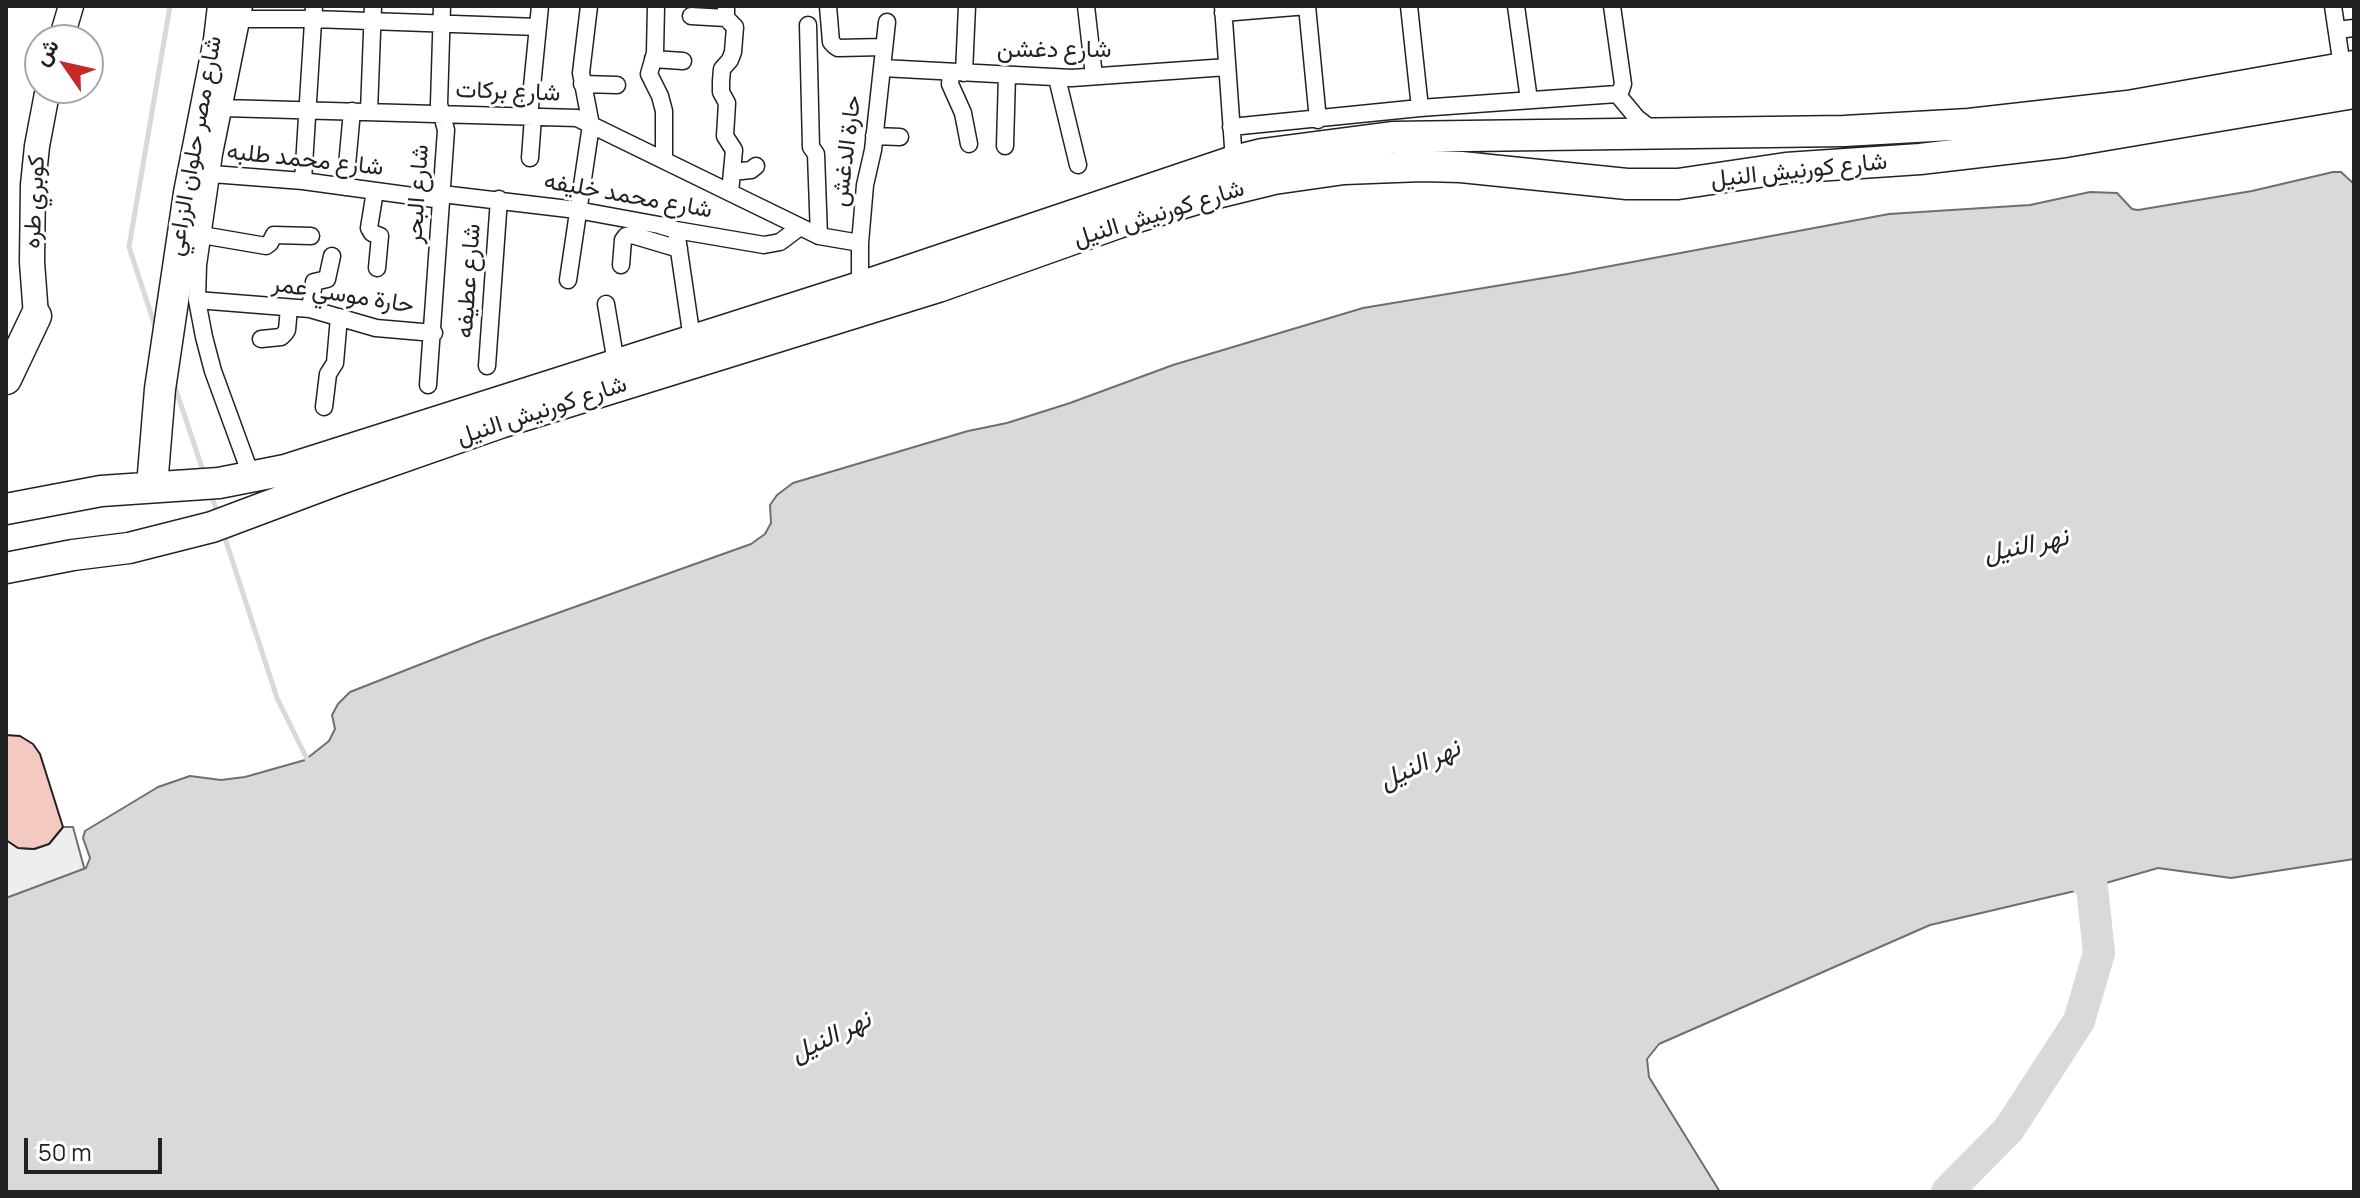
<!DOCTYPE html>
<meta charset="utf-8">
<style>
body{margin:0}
#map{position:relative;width:2360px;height:1198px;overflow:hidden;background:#fff;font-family:Manrope,Vazirmatn,sans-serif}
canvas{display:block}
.frame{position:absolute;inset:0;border:8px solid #222;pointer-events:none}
.north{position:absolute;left:24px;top:24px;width:80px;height:80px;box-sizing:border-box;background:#fff;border:2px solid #a7a7a7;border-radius:50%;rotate:304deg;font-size:22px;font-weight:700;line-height:32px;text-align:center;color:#222}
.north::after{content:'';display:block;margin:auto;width:28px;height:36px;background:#c62828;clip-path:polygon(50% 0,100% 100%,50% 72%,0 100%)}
.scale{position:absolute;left:24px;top:1138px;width:138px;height:36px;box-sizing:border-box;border:4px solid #222;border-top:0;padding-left:10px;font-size:24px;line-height:28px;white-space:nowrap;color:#222;-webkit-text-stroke:6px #fff;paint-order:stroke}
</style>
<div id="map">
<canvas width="2360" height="1198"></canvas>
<div class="frame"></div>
<div class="north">ش</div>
<div class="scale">50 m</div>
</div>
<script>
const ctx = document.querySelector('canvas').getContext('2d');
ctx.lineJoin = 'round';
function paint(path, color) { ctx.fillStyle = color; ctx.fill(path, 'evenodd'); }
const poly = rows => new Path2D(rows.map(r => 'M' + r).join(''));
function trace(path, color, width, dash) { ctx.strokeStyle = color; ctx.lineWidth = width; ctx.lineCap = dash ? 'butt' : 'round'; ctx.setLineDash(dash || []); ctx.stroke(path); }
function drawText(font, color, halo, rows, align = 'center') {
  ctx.font = font + ' Manrope,Vazirmatn,sans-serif'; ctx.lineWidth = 6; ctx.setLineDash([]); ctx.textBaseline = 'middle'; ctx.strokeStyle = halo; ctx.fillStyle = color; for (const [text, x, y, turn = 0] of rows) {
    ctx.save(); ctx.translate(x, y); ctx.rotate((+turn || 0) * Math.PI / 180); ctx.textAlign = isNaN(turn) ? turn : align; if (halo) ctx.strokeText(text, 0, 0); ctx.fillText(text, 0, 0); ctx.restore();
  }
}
const green = poly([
 [63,827,73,827,94,904,6,932,6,840,18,848,34,849,49,844,63,827]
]);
paint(green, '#eee');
trace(green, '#6f6f6f', 2);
const water = poly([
 [2333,172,2341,172,2354,184,2354,859,2231,878,2158,868,2092,887,1930,925,1659,1044,1647,1059,1649,1077,1720,1192,6,1192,6,898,86,868,90,858,83,838,85,831,158,787,190,776,221,780,245,777,305,760,329,741,335,729,332,715,338,704,350,692,485,639,751,544,765,534,771,523,770,505,777,495,793,483,968,431,1007,423,1070,403,1173,365,1363,308,1568,274,1889,214,2030,205,2090,192,2117,193,2132,209,2138,210,2252,191,2333,172]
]);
paint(water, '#d9d9d9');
trace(water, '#6f6f6f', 2);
trace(poly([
 [156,329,129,247,170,6],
 [174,384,204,474],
 [211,494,218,515],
 [223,532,277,698,309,763]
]), '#d9d9d9', 5);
trace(poly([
 [1947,1192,2009,1129,2079,1021,2099,953,2092,887,2062,858]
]), '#d9d9d9', 32);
const building = poly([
 [6,735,20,736,33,744,40,754,63,827,49,844,34,849,18,848,6,840,6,735]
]);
paint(building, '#f3c9c0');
trace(building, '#222', 2);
const street = poly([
 [244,6,214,154,198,265,197,300,204,337,213,371,252,478],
 [656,6,655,53,649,74,660,96,664,111,664,160],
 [726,6,726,18,735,27,733,52,730,60,722,69,721,81,721,92,727,103,725,136,734,150,730,193],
 [828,6,831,42,835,46,838,48,884,47],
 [1086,6,1094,76],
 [1223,6,1234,161],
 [1307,6,1318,120],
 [1409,6,1420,108],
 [1516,6,1529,100],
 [2333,6,2343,73],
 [1223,13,1307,6],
 [691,16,726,18],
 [242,19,313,19,538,27],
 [808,25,811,147,816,154,819,236],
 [2337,30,2354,28],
 [653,59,683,61],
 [882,68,1072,78,1227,67],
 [951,72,950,84,963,113,969,144],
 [964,73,967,6],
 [1057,78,1078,165],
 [582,84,617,85],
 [1617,94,1637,118,1655,132],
 [223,108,577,118,819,236,860,243],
 [369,112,373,6],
 [529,117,540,6],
 [1231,127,1420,108,1617,94,1621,90,1623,84,1612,6],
 [874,136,900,137],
 [1005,146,1007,75],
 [530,158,533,117],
 [732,172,751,170,756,166],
 [212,174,303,181,442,200],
 [303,181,314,6],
 [345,187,352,111],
 [375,191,369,228,372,233,380,236,377,268],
 [442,194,577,210,659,225,676,230,764,245,780,242,800,227],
 [676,230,692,339],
 [202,235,266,246,270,243,274,235,311,236],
 [621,265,623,240,626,236,632,235,679,249],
 [568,280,591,125,581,73,589,6],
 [860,287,860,243,865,185,873,150,887,22],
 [197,300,310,309,376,328,434,333],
 [606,304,616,363],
 [310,309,314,282,327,279,332,256],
 [261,339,281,337,285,333,287,330,289,308],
 [487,366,499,199],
 [428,385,446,130,439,104,442,6],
 [324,407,328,374,335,363,339,317]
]);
const secondary = poly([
 [61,40,71,6],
 [36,316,32,262,33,185,37,146,48,88]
]);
const highway = poly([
 [6,379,36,316],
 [152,486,160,389,189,193,219,40,223,6],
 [6,509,101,491,219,483,285,470,860,287,1234,161,1262,154,1392,137,1844,131,1969,124,2128,106,2354,66],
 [6,568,73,555,129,548,212,527,340,479,500,423,938,287,1118,223,1213,194,1274,179,1344,169,1422,166,1461,167,1627,184,1678,184,1786,168,1920,159,2065,142,2354,93]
]);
trace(street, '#222', 19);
trace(secondary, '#222', 27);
trace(highway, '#222', 33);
trace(street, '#fff', 16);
trace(secondary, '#fff', 24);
trace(highway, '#fff', 30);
drawText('24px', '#222', '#fff', [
 ["شارع دغشن",1054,50],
 ["شارع بركات",508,92,2],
 ["شارع مصر حلوان الزراعي",195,146,-80],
 ["حارة الدغش",847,151,-83],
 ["شارع محمد طلبه",305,160,6],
 ["شارع كورنيش النيل",1799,171,-6],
 ["شارع البحر",418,194,-86],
 ["شارع محمد خليفه",628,196,10],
 ["كوبري طره",35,202,-87],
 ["شارع كورنيش النيل",1159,214,-17],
 ["شارع عطيفه",469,281,-86],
 ["حارة موسي عمر",343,295,9],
 ["شارع كورنيش النيل",542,411,-18]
]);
drawText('italic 26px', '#222', '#fff', [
 ["نهر النيل",2026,546,-12],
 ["نهر النيل",1420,765,-25],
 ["نهر النيل",831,1037,-26]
]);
</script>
